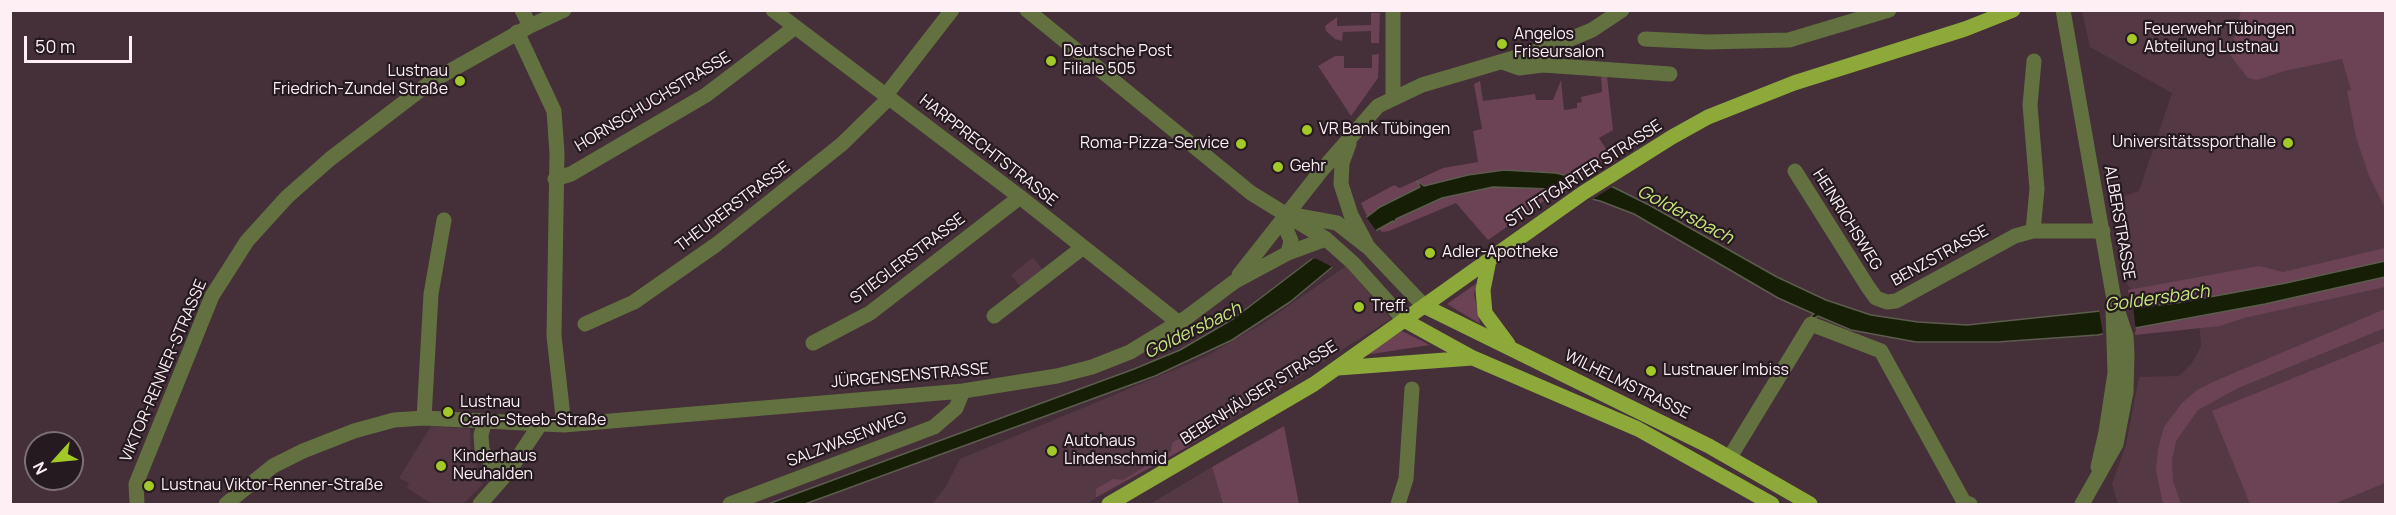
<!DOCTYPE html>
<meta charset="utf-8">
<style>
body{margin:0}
#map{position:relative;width:2396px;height:515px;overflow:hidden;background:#452f39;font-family:Manrope,sans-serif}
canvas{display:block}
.frame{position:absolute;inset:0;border:12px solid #feeff5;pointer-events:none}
.north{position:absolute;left:24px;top:431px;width:60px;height:60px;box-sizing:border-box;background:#251a1f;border:2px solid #7c6f75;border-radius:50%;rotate:243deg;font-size:16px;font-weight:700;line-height:24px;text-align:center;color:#feeff5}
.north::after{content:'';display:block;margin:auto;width:21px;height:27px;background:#a2c928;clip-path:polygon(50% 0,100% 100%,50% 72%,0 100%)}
.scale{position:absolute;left:24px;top:36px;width:108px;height:27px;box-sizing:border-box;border:3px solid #feeff5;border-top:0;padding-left:8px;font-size:18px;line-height:21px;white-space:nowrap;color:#feeff5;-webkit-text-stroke:4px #251a1f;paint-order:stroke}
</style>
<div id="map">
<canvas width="2396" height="515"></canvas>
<div class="frame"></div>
<div class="north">N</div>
<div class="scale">50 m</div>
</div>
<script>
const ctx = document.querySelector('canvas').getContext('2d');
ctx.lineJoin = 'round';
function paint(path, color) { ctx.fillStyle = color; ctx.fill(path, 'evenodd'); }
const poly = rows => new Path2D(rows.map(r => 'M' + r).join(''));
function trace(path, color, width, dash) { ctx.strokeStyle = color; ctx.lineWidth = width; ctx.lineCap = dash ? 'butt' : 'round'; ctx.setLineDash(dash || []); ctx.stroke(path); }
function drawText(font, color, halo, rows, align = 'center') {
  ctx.font = font + ' Manrope,sans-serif'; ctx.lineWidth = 4.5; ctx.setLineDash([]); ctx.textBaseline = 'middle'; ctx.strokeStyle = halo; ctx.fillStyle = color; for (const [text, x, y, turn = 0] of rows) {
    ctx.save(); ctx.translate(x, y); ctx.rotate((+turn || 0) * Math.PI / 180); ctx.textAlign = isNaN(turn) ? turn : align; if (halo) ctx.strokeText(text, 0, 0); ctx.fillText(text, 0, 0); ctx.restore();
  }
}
paint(poly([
 [2082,11,2385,11,2385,504,2118,504,2112,484,2126,445,2139,377,2179,376,2192,363,2201,346,2199,321,2132,291,2127,284,2113,200,2139,191,2172,93,2090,47],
 [1033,257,1047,275,1025,292,1011,275],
 [1346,266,1391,319,1189,446,1086,504,932,504,945,488,960,459,1203,358,1262,324],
 [431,426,470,429,471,450,478,470,476,477,483,484,463,504,432,504,407,488,409,483,399,478],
 [1212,467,1223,504,1150,504]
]), '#543945');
paint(poly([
 [2241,11,2385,11,2385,208,2369,176,2356,137,2347,91,2351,90,2342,59,2284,71,2257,80,2248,78,2230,55],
 [1371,13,1380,13,1379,43,1371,43,1371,31,1343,32,1342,41,1335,39,1326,31,1325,26,1337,17,1337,26,1371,25],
 [1379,54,1378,78,1351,116,1318,66,1335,56,1344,56,1344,68,1372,68,1372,55],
 [1601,76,1607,76,1613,130,1599,138,1610,155,1488,240,1456,203,1389,231,1382,232,1366,214,1361,203,1394,185,1400,188,1443,168,1478,162,1473,131,1482,129,1474,84,1480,81,1483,101,1535,94,1536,100,1553,100,1561,80,1564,110,1577,108,1577,103,1582,102,1581,97,1602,92],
 [2385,248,2385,287,2244,318,2220,326,2135,335,2128,290,2259,266,2283,272],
 [1477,283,1474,293,1480,324,1447,304],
 [2385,309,2385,328,2238,388,2198,410,2176,441,2172,460,2173,481,2181,504,2163,504,2156,471,2158,449,2164,427,2181,404,2197,390,2215,381],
 [1402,331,1430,345,1365,355],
 [2385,341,2385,483,2334,504,2250,504,2212,411],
 [1284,426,1299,504,1223,504,1212,467],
 [1185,438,1191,440,1189,446,1096,497,1096,489,1113,479,1123,480,1171,451,1172,443,1176,440]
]), '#6c4255');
const water = poly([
 [1504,170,1556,173,1613,187,1651,206,1777,277,1826,300,1871,315,1918,322,1967,325,2177,303,2286,283,2385,261,2385,277,2265,304,2097,335,1997,342,1916,342,1851,330,1818,316,1813,319,1811,316,1814,314,1778,298,1634,214,1600,201,1551,189,1493,187,1442,198,1396,219,1394,223,1393,221,1377,230,1290,302,1232,340,1155,376,805,504,768,504,1134,369,1180,350,1233,319,1380,207,1420,187,1417,181,1424,186,1468,175,1504,170]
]);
paint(water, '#171e06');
trace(water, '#5c5d4e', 1.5);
paint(poly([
 [1583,176,1615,185,1590,201,1558,194],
 [1364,214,1378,233,1336,269,1317,259,1308,258],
 [2133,305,2136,332,2103,335,2099,310]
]), '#452f39');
trace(poly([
 [522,10,530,26],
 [773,10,1020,197,1179,323],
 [1027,10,1251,193,1326,239,1353,263,1404,320],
 [2063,10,2114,300,2126,336,2127,355,2126,392,2116,444,2082,504],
 [517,32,554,111,557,153,554,336,564,425],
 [1645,39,1708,42,1789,40,1889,10],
 [1502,62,1519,68,1543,65,1670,74],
 [886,95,952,10],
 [1393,98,1393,10],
 [1349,144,1342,163,1341,184,1351,215,1366,243],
 [1795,171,1868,287,1876,298,1887,302,1896,301,2015,236,2033,231,2103,231],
 [555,179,571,174,706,95,794,28],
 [1286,214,1287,231,1291,241,1288,253],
 [1293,215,1337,223,1369,248,1424,306],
 [2033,231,2037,189,2030,105,2034,61],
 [1239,275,1321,171,1378,106,1422,85,1551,47,1592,30,1622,10],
 [994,316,1082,248],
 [585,324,634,302,717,244,842,144,889,98],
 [813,343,870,313,1020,197],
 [424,418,431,294,444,220],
 [485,421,481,435,482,450,492,464,509,471],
 [1730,457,1811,324,1881,351,1964,502,1970,504],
 [2098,467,2106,432,2115,373,2113,310],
 [137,504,136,484,212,296,247,241,287,197,330,159,432,81,530,26,564,10],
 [226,504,273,466,303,451,354,431,394,420,424,418,564,425,963,391,1057,376,1092,367,1130,352,1186,318,1234,282,1288,253,1326,239],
 [480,504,509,471,539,426],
 [730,504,934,427,956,408,963,391],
 [1398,504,1406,479,1412,389]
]), '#62713f', 15);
trace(poly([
 [1489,260,1483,290,1485,313,1508,344],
 [1424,306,1709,446,1810,504],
 [1404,320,1473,358,1638,429,1772,504],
 [1338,368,1472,358],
 [1109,504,1314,384,1583,193,1672,137,1708,117,1794,83,1965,29,2013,10]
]), '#8ca93a', 15);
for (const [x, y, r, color] of [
 [2132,39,6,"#a2c928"],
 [1502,44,6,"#a2c928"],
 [1051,61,6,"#a2c928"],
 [460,81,6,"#a2c928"],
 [1307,130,6,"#a2c928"],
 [2288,143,6,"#a2c928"],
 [1241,144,6,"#a2c928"],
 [1278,167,6,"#a2c928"],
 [1430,253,6,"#a2c928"],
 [1359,307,6,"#a2c928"],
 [1651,371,6,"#a2c928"],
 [448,412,6,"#a2c928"],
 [1052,451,6,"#a2c928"],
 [441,466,6,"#a2c928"],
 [149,486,6,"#a2c928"]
]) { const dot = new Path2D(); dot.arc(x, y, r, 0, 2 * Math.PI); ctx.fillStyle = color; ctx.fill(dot); trace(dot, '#251a1f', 2); }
drawText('16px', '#feeff5', '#251a1f', [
 ["Feuerwehr Tübingen",2144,30],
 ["Abteilung Lustnau",2144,48],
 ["Angelos",1514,35],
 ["Friseursalon",1514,53],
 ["Deutsche Post",1063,52],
 ["Filiale 505",1063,70],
 ["Lustnau",448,72,"right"],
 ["Friedrich-Zundel Straße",448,90,"right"],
 ["VR Bank Tübingen",1319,130],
 ["Universitätssporthalle",2276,143,"right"],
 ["Roma-Pizza-Service",1229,144,"right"],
 ["Gehr",1290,167],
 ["Adler-Apotheke",1442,253],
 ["Treff.",1371,307],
 ["Lustnauer Imbiss",1663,371],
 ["Lustnau",460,403],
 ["Carlo-Steeb-Straße",460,421],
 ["Autohaus",1064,442],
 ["Lindenschmid",1064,460],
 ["Kinderhaus",453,457],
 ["Neuhalden",453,475],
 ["Lustnau Viktor-Renner-Straße",161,486]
], 'left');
drawText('16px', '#feeff5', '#251a1f', [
 ["HORNSCHUCHSTRASSE",653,102,-31],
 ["HARPPRECHTSTRASSE",988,151,38],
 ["STUTTGARTER STRASSE",1584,174,-33],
 ["THEURERSTRASSE",733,207,-37],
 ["HEINRICHSWEG",1847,220,58],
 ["ALBERSTRASSE",2119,223,80],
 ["BENZSTRASSE",1940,256,-29],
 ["STIEGLERSTRASSE",908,259,-37],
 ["VIKTOR-RENNER-STRASSE",164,371,-67],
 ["JÜRGENSENSTRASSE",910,376,-5],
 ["WILHELMSTRASSE",1627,385,26],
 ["BEBENHÄUSER STRASSE",1259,393,-32],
 ["SALZWASENWEG",847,440,-21]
]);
drawText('italic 18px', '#c6e67d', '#251a1f', [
 ["Goldersbach",1685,215,28],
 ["Goldersbach",2157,299,-8],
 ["Goldersbach",1193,331,-26]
]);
</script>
